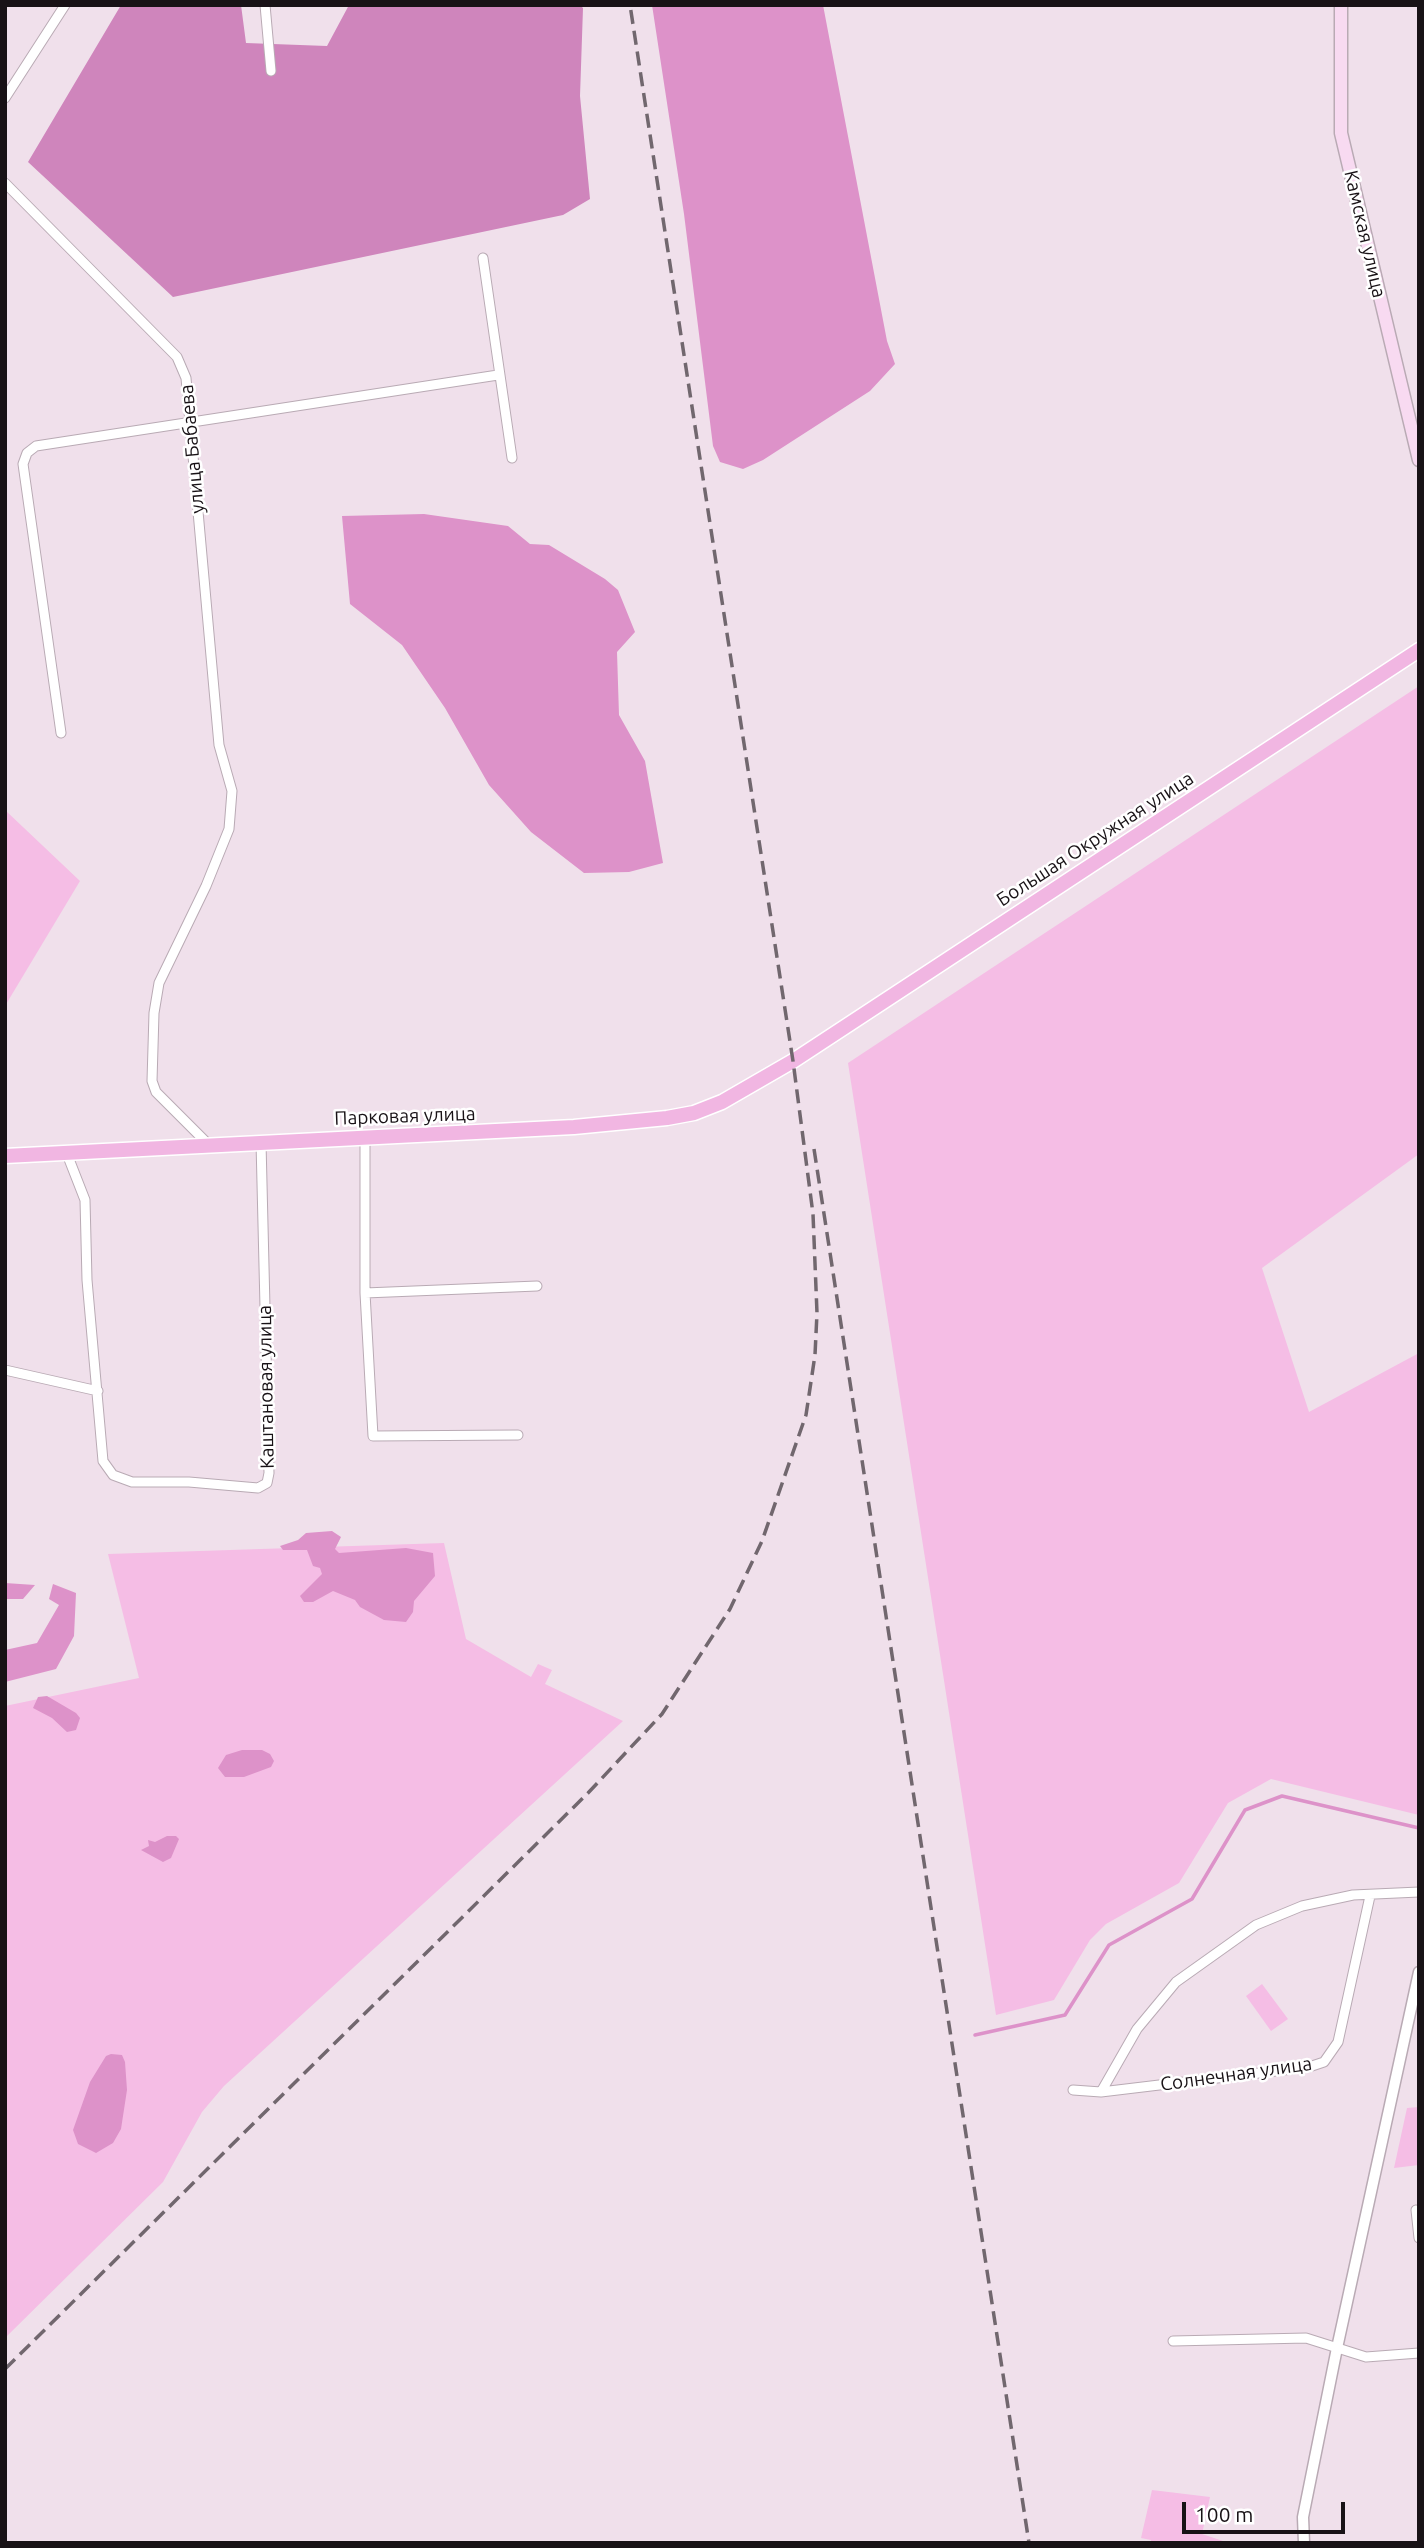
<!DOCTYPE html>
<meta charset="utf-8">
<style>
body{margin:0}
#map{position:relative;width:1424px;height:2548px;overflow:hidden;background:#f0e0eb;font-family:Ubuntu,sans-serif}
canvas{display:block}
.frame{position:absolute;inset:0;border:7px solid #181216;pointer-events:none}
.scale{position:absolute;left:1182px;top:2502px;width:163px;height:32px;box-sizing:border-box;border:4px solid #181216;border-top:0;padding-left:9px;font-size:21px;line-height:24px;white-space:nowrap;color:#181216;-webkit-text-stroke:5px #fff;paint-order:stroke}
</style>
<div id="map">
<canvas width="1424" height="2548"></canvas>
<div class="frame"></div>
<div class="scale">100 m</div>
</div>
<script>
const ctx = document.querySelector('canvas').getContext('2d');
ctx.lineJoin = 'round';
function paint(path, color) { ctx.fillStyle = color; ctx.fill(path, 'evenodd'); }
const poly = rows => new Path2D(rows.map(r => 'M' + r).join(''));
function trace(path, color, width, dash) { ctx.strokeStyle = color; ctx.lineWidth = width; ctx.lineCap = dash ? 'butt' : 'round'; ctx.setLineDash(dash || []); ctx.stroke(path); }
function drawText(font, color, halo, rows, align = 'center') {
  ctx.font = font + ' Ubuntu,sans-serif'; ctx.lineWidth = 5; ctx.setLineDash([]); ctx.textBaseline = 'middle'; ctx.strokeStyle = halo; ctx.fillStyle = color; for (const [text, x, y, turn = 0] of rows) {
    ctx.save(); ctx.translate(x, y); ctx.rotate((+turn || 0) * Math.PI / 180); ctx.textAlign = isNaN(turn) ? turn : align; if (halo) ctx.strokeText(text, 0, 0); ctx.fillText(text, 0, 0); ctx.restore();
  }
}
paint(poly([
 [1419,686,1419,1154,1262,1268,1309,1412,1419,1353,1419,1815,1271,1779,1228,1803,1179,1883,1106,1924,1090,1940,1054,2000,996,2015,848,1063],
 [5,810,80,881,5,1006],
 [444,1543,466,1639,531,1677,538,1664,552,1670,545,1684,623,1721,224,2086,202,2112,163,2182,5,2338,5,1706,139,1678,108,1554],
 [1262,1984,1288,2019,1271,2031,1246,1996],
 [1419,2107,1419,2165,1394,2168,1407,2108],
 [1152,2490,1210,2497,1202,2534,1229,2543,1151,2543,1151,2540,1141,2538]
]), '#f5bde5');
paint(poly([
 [121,5,241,5,246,43,327,46,349,5,580,5,583,8,580,96,590,199,563,215,173,297,28,162]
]), '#cf85bc');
paint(poly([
 [652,5,823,5,887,341,895,364,870,391,763,460,743,469,720,462,713,446,684,214],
 [424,514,508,526,530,544,549,545,605,579,618,590,635,632,617,652,619,715,645,761,663,863,629,872,584,873,531,832,489,785,445,708,402,645,350,604,342,516],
 [332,1531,341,1537,335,1549,339,1553,406,1548,433,1553,435,1576,414,1601,413,1612,406,1622,384,1620,360,1607,355,1600,333,1591,313,1602,304,1602,300,1596,322,1574,320,1568,313,1566,307,1550,283,1550,280,1546,298,1540,306,1533],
 [5,1583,35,1585,23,1599,5,1599],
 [53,1584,76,1593,74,1636,56,1669,5,1682,5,1650,37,1643,59,1605,49,1599],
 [47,1696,76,1713,80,1718,76,1730,67,1732,52,1718,33,1708,38,1697],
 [242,1750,262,1750,270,1754,274,1761,271,1767,244,1777,225,1777,218,1768,226,1755],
 [167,1836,176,1836,179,1839,171,1858,163,1862,141,1850,149,1846,148,1840,155,1842],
 [111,2054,122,2055,125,2062,127,2090,121,2129,113,2143,96,2153,78,2144,73,2130,90,2082,106,2056]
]), '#dd92c9');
trace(poly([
 [975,2035,1065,2015,1109,1945,1192,1899,1245,1810,1282,1796,1419,1828]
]), '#dd92c9', 3.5);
const minor = poly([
 [265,5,271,71],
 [5,98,65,5],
 [5,183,177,357,186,378,219,745,232,791,229,829,206,886,159,983,154,1013,152,1081,156,1092,208,1144],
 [483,258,512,458],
 [61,733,23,464,27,453,36,446,498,375],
 [365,1137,365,1293,373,1436,518,1435],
 [67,1154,85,1200,87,1280,103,1461,113,1475,132,1482,189,1482,258,1488,267,1483,269,1473,261,1142],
 [365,1293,537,1286],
 [5,1370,98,1391],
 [1370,1896,1338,2042,1324,2062,1309,2067,1101,2092,1137,2029,1176,1982,1256,1925,1302,1906,1353,1895,1419,1892],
 [1073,2090,1101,2092],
 [1416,2210,1419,2238],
 [1173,2341,1306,2338,1366,2357,1419,2353]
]);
const tertiary = poly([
 [1304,2543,1303,2517,1337,2348,1419,1972]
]);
const secondary = poly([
 [1341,5,1341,133,1419,460]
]);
const primary = poly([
 [5,1156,574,1127,667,1118,694,1113,722,1102,793,1061,1419,650]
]);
trace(minor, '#b9aab4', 11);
trace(tertiary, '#b9aab4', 13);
trace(secondary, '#b9aab4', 15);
trace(primary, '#fff', 17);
trace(minor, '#fff', 9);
trace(tertiary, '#fff', 10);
trace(secondary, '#f8daf1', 12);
trace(primary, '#f1b6e2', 14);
trace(poly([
 [814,1149,1029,2543],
 [5,2369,588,1793,662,1714,730,1609,762,1541,806,1415,815,1355,817,1313,813,1214,793,1061,630,5]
]), '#71676e', 3.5, [14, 7]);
drawText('19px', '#181216', '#fff', [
 ["Камская улица",1365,234,77],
 ["улица Бабаева",192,449,-95],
 ["Большая Окружная улица",1095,839,-33],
 ["Парковая улица",405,1116,-2],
 ["Каштановая улица",266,1387,-91],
 ["Солнечная улица",1236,2074,-8]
]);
</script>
